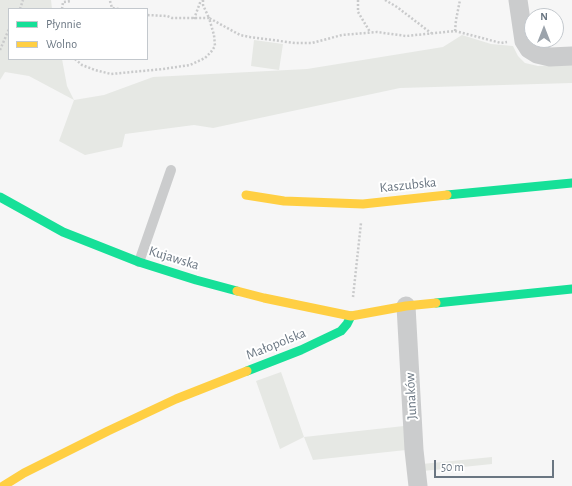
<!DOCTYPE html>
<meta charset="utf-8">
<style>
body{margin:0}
#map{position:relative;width:572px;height:486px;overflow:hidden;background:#f6f6f6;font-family:"Alegreya Sans",sans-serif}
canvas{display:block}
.legend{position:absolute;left:8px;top:8px;width:140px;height:52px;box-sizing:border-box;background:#fff;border:1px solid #c3c8cd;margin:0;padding:5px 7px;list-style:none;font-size:12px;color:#6a7682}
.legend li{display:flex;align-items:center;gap:8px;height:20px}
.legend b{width:20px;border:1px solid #c3c8cd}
.north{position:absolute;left:524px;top:8px;width:40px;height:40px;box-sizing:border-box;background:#fff;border:1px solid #c3c8cd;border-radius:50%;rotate:0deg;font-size:11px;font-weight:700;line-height:16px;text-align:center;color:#6a7682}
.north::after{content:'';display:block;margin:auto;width:14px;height:18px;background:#9ba3ab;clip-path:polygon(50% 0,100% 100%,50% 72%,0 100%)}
.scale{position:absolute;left:434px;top:460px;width:120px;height:18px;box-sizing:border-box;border:2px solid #6a7682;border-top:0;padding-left:5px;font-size:12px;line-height:14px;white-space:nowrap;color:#6a7682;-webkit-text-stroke:3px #fff;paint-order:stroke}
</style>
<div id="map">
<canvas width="572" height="486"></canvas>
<ul class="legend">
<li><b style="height:5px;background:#16e098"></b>Płynnie</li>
<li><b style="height:5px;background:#ffcf43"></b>Wolno</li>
</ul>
<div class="north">N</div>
<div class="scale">50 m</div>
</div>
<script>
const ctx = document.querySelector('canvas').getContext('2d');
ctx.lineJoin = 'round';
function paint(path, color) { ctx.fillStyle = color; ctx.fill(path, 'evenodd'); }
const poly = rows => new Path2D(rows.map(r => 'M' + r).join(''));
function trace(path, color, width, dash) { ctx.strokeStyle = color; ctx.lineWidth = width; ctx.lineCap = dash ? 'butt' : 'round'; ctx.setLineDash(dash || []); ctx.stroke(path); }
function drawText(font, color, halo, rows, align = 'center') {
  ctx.font = font + ' "Alegreya Sans",sans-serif'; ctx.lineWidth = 4; ctx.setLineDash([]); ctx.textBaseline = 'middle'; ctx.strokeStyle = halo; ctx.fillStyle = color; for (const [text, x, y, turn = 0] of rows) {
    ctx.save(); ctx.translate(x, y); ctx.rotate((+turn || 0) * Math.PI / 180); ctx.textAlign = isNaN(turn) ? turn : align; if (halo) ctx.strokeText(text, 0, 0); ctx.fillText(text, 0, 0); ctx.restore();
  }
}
paint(poly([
 [0,0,51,0,52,9,9,9,9,59,62,59,67,86,74,100,104,95,153,77,307,69,443,47,462,35,491,44,513,46,518,56,525,63,538,66,572,64,572,83,400,88,213,128,194,125,125,134,122,147,85,155,59,141,74,100,29,76,5,72,0,80],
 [254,40,283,44,279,70,251,66],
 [281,372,304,437,404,426,406,450,313,460,304,437,280,449,256,381],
 [492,457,492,464,423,471,422,464]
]), '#e6e8e4');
trace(poly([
 [203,0,203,5,209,18,240,35,250,37,295,43,312,43,342,35,377,32,406,36,455,31,501,43,507,42],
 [358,0,358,12,370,32],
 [385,0,397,7,431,33],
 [110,1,112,8,119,9],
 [20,9,23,0],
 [62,9,63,2,71,1],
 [194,19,201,0],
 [455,31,456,20,460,0],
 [0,50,9,29],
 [75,59,82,65,95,70,111,74,163,69,190,65,205,58,211,52,215,46,214,35,209,18,172,18,167,16,147,15],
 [353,297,361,223]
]), '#c9cacb', 2.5, [2, 2]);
trace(poly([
 [139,262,171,170]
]), '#cbcccd', 10);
trace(poly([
 [518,0,524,41,529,49,537,54,550,57,572,56],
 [406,306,414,450,418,486]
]), '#cbcccd', 19);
trace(poly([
 [447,195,572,183],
 [0,197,63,232,139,262,196,280,237,291],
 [436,303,572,289],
 [247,371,301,350,341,331,347,324,351,316]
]), '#16e098', 9);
trace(poly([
 [246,195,284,201,363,204,447,195],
 [237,291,264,298,351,316,406,306,436,303],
 [3,486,24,473,108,431,176,399,247,371]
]), '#ffcf43', 9);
drawText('14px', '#6a7682', '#fff', [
 ["Kaszubska",408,185,-6],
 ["Kujawska",174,258,17],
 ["Małopolska",276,344,-22],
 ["Junaków",411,396,-93]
]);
</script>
